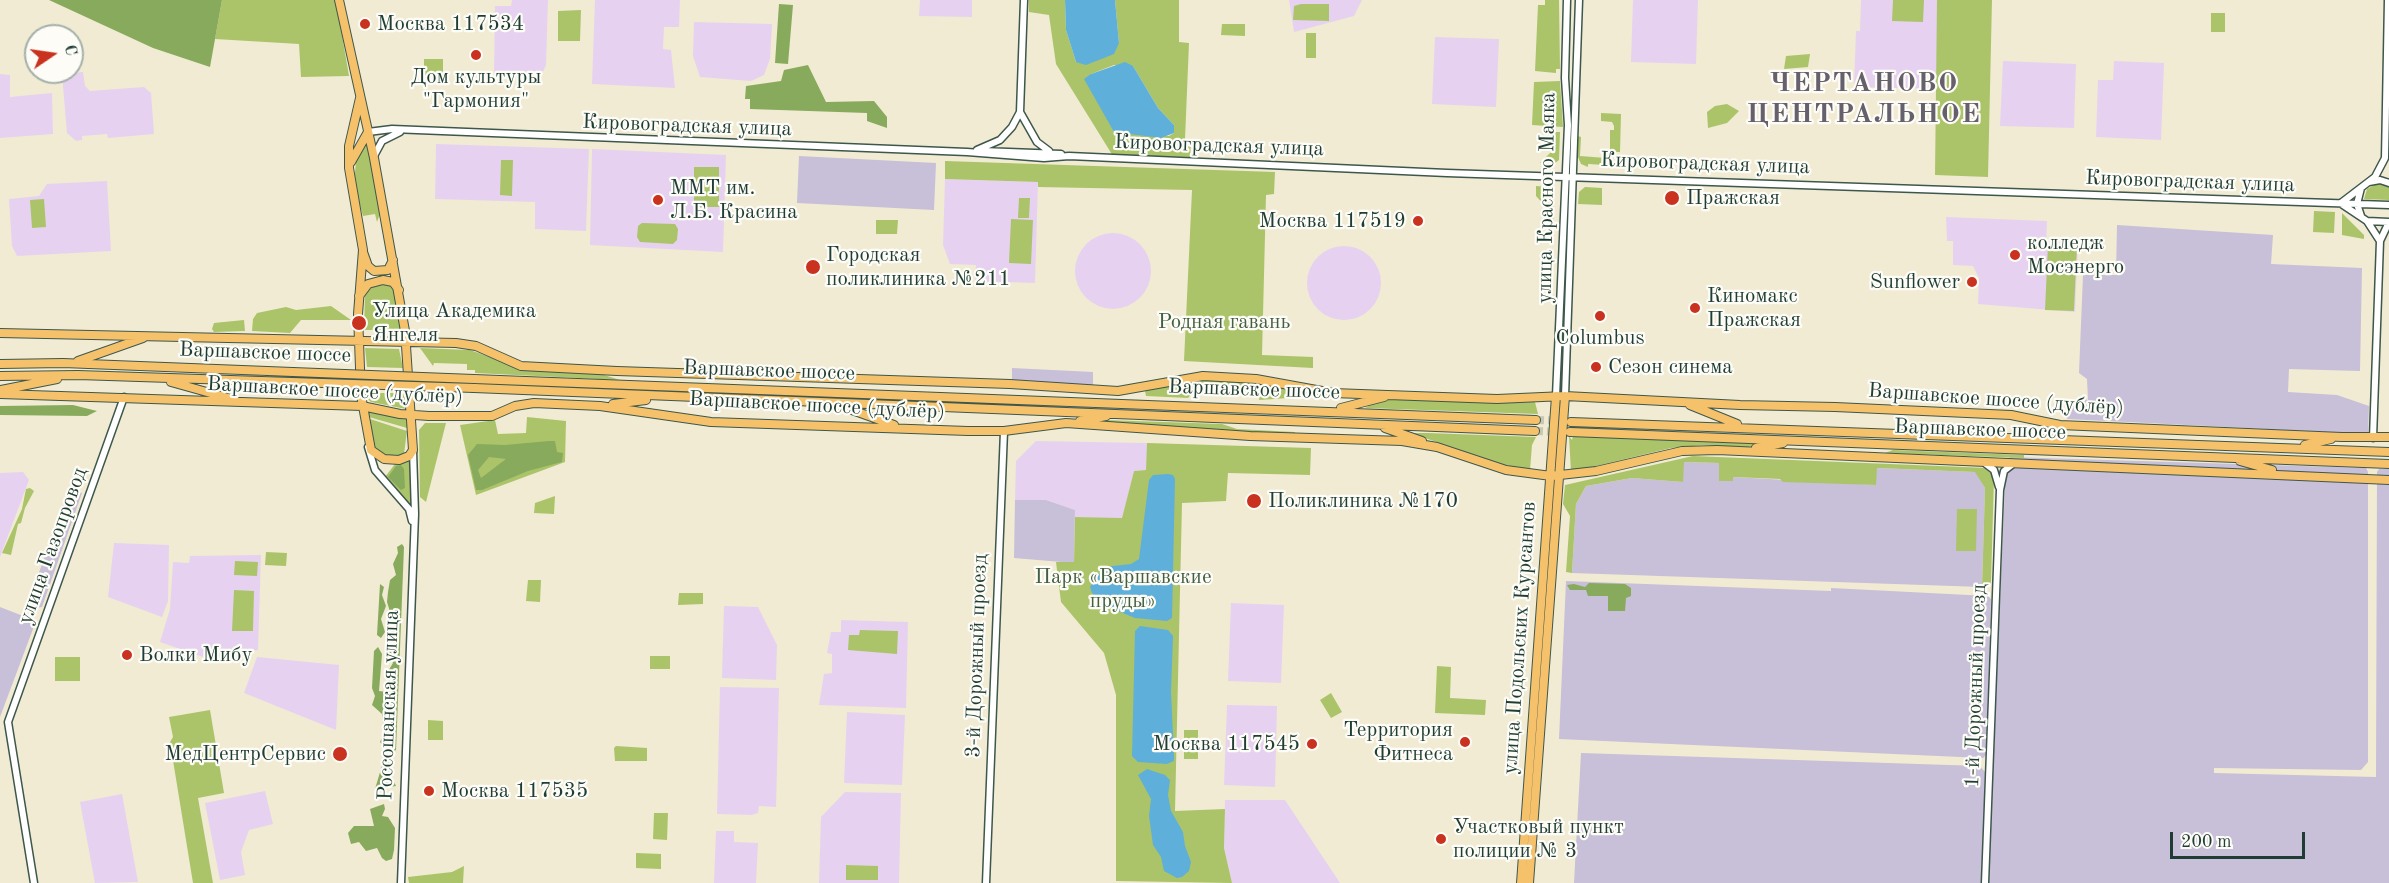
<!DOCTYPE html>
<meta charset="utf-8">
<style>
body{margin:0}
#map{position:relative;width:2389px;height:883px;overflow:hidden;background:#f1ebd3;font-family:"Old Standard TT",serif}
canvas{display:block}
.north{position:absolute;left:24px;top:24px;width:60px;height:60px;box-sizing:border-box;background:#fdfcf7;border:2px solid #a4b0a9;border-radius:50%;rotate:77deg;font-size:16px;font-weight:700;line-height:24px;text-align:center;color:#1f3d34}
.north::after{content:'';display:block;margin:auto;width:21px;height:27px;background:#c8321e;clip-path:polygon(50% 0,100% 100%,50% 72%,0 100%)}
.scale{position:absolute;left:2170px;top:832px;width:135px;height:27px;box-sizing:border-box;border:3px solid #1f3d34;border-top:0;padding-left:8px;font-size:18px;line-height:21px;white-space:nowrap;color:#1f3d34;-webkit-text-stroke:4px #fdfcf7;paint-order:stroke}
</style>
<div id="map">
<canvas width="2389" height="883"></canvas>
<div class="north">С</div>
<div class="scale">200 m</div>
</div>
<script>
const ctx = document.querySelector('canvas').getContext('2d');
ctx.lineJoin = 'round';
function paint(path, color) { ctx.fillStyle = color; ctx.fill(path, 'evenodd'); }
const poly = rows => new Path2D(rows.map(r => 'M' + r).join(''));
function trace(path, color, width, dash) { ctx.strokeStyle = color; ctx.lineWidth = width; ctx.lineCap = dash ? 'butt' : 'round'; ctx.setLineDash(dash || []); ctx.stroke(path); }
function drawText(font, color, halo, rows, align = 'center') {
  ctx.font = font + ' "Old Standard TT",serif'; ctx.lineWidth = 4.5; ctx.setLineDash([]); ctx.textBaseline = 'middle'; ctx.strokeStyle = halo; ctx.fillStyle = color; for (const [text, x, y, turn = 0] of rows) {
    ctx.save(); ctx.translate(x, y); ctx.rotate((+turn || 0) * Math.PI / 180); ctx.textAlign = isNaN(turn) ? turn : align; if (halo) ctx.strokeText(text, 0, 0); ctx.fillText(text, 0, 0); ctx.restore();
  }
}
paint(poly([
 [512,0,548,0,546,65,540,78,494,78,495,6,511,6],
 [595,0,680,0,679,27,664,27,663,49,671,50,675,88,592,84],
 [920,0,972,0,972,17,919,16],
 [1289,0,1362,0,1354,16,1294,32],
 [1633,0,1698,0,1696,64,1631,62],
 [1861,0,1947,0,1938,89,1854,87,1856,31,1860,31],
 [694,22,772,24,770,59,764,75,751,81,700,77,693,56],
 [1435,37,1499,39,1496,107,1432,104],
 [2003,61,2076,64,2074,128,2000,126],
 [2114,61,2164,63,2161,140,2096,137,2098,80,2113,80],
 [83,72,85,86,90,91,144,87,151,93,154,134,108,138,107,134,82,136,82,140,76,141,67,133,62,74],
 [0,74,10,75,10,97,52,93,53,134,0,138],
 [436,144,589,149,586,231,535,229,535,202,435,199],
 [592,149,726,155,723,252,590,245],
 [945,179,1038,182,1035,283,975,281,976,265,950,264,943,245],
 [107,181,111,251,17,256,12,246,9,199,39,196,47,184],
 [1946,217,2047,221,2046,244,2078,244,2075,312,1978,304,1979,278,1973,266,1953,265,1953,241,1947,241],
 '1075 271a38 38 0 1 1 76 0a38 38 0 1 1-76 0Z',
 '1307 283a37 37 0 1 1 74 0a37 37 0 1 1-74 0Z',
 [1036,441,1147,443,1147,470,1134,471,1122,519,1075,517,1075,510,1046,500,1015,500,1016,461],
 [23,472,29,480,0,557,0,473],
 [114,543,169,545,168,601,162,617,108,597],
 [261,555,258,650,209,659,160,642,170,609,173,562,189,563,190,556],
 [1231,603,1284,605,1281,683,1228,681],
 [724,606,758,607,777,645,776,680,722,678],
 [841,620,908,622,906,708,819,705,824,674,832,673,832,654,827,653,831,632,841,632],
 [257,657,339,665,336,730,244,693],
 [720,687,779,688,776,807,759,806,758,813,752,815,717,814],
 [1227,705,1277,706,1275,787,1224,785],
 [847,712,905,715,902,785,844,783],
 [265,791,273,824,249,830,241,852,245,875,220,880,205,803],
 [845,792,901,793,899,883,819,883,821,817],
 [122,794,138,882,95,883,80,802],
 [1225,800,1285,800,1340,883,1232,883,1224,848],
 [716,831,734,831,734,842,758,843,756,883,714,883]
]), '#e6d2f0');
paint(poly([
 [799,156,936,163,934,210,797,203],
 [2117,225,2273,235,2271,264,2362,268,2360,371,2289,369,2288,392,2337,395,2369,406,2368,434,2067,419,2068,407,2083,399,2088,400,2087,379,2079,373,2083,275,2116,275],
 [1012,368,1093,372,1093,386,1012,380],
 [2010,457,2366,468,2368,472,2368,762,2361,770,2214,768,2214,773,2376,777,2377,472,2379,469,2389,469,2389,883,1988,883,2006,461],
 [1683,462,1720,463,1720,481,1733,477,1876,485,1876,468,1976,472,1985,488,1982,587,1572,573,1576,504,1586,486,1632,478,1683,482],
 [70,488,82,493,42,607,34,608,27,605],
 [1015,500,1046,500,1075,510,1074,563,1014,558],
 [1566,581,1831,591,1831,588,1988,596,1991,599,1986,755,1983,758,1559,739],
 [0,607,36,621,0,717],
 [1581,753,1980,766,1985,772,1983,883,1574,883]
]), '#c8bfd8');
paint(poly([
 [222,0,336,0,349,76,301,77,299,44,215,39],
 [1029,0,1065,0,1066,30,1076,62,1119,43,1115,0,1179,0,1179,42,1189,43,1185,139,1191,142,1190,157,1113,156,1056,64,1049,15,1029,12],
 [1114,65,1133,66,1158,108,1174,125,1174,133,1169,136,1114,132,1091,74],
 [1545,0,1559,0,1560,69,1556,69,1556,73,1535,71,1538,5,1545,5],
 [1893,0,1924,0,1923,22,1892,21],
 [1937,0,1992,0,1988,177,1935,175],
 [1301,4,1329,4,1329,21,1293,20,1294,6],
 [581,10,580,41,558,41,558,11],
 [2211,13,2225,13,2225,32,2211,32],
 [1222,24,1245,24,1245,36,1221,35],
 [1306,33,1316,33,1316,58,1306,58],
 [1810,54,1808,67,1784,69,1786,56],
 [424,59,443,59,443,76,424,75],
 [1560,81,1563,127,1532,125,1534,82],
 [1727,104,1739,111,1727,123,1708,128,1707,112,1715,106],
 [1601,113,1621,114,1620,152,1610,152,1610,130,1614,130,1614,126,1612,122,1601,121],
 [1554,132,1560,132,1559,160,1554,164,1540,163,1553,150],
 [1578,136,1581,137,1580,156,1606,158,1605,165,1588,164,1588,167,1581,164,1578,157],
 [368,142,381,211,377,222,375,214,363,216,354,184,356,161],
 [501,160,513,160,512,196,500,195],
 [945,161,1275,172,1274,194,1266,195,1262,355,1313,357,1313,368,1184,361,1192,190,1038,187,1038,182,945,179],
 [694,167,719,167,719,207,694,207],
 [2378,183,2389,187,2389,200,2364,199,2367,189],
 [1536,186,1549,187,1554,192,1553,229,1547,228,1548,209,1536,196],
 [1585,187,1602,188,1602,205,1578,204,1579,192],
 [1019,198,1030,198,1029,218,1018,218],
 [44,199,46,227,32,228,30,200],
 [2314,211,2335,212,2334,233,2313,232],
 [2342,213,2364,235,2364,239,2342,235],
 [1011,219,1033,220,1031,264,1009,263],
 [876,220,898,220,897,234,876,234],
 [642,223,675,224,678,229,677,240,673,244,640,242,637,237,638,226],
 [2048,245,2077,246,2074,311,2045,310],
 [386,282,394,286,402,330,364,330,365,294,372,285],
 [331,306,351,320,301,320,290,333,252,331,253,319,257,313,286,307,296,310],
 [244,320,245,331,214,332,212,329,214,323],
 [365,348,399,349,403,368,367,367],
 [420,348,470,350,523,369,601,374,620,380,475,373,475,370,467,370,467,364,434,363,433,366],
 [1215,380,1257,382,1290,390,1289,398,1259,400,1261,387,1256,386,1199,386,1188,398,1146,396,1145,391,1180,381],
 [370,393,405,393,406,409,371,402,368,399],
 [1388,399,1488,403,1535,402,1538,414,1365,408,1377,401],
 [369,412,407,418,407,428,369,417],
 [527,417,566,421,565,462,476,495,460,425,495,420,498,434,526,433],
 [370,419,407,431,404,454,398,457,382,456,375,451],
 [1106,420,1222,424,1237,429,1295,432,1295,436,1096,421],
 [425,423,446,423,426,502,420,497,419,430],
 [1410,433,1428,433,1536,437,1532,445,1530,470,1505,465],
 [1569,436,1572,440,1573,436,1761,442,1761,444,1748,447,1703,445,1671,448,1571,472],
 [1147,443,1311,448,1310,475,1228,473,1226,501,1182,503,1175,811,1225,809,1224,848,1232,883,1116,881,1116,695,1104,653,1061,602,1056,562,1074,562,1075,517,1122,518,1134,471,1146,470],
 [1893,450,2024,455,2024,458,1885,453],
 [1693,456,1988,468,1994,478,1991,582,1988,587,1982,587,1985,488,1975,472,1877,468,1876,485,1783,482,1780,479,1733,477,1733,481,1719,481,1719,463,1684,462,1683,482,1632,478,1586,486,1576,504,1572,573,1566,572,1570,516,1563,504,1565,485],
 [410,459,410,490,412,507,385,477,395,464],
 [30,488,34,491,25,508,21,523,18,524,11,555,2,553,22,509,26,489],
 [555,496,554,514,534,513,535,503],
 [1957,509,1977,509,1976,551,1956,551],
 [266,552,287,553,286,566,265,565],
 [235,561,258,562,257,576,234,575],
 [528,580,541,580,540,602,526,601],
 [234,590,254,591,253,631,232,631],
 [679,593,703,593,703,604,678,605],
 [860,630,898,631,897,654,848,650,849,635,859,635],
 [650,656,670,656,670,669,650,669],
 [55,657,80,657,80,681,55,681],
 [1437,666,1451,667,1450,698,1486,700,1485,715,1435,713],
 [1331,693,1342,712,1331,718,1320,700],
 [210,710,224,793,198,798,213,883,193,883,170,742,173,737,169,717],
 [428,720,443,721,443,740,428,740],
 [1184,730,1198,730,1198,759,1184,759],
 [616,746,647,748,647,761,615,761,614,748],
 [654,813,668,813,667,840,653,839],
 [636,853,661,854,661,869,636,868],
 [846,865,878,866,878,880,846,880],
 [464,866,463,883,409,883,408,877,452,872]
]), '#abc469');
paint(poly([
 [49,0,222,0,210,67,153,48],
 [779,4,793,5,788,64,775,63],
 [808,65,826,102,874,101,887,117,887,128,867,121,867,113,750,109,750,99,745,99,746,86,781,81,784,70],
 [73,405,97,411,87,416,0,415,0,406],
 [549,441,555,441,557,452,563,453,562,462,528,471,482,490,476,490,468,455,477,444,505,445],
 [489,457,506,459,481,478,478,470],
 [401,465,404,469,405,488,401,490,388,477,396,466],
 [402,544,404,547,396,750,390,754,380,742,384,734,382,714,372,705,375,696,372,688,374,651,378,647,382,654,379,691,387,692,390,687,387,673,393,663,388,651,391,646,386,639,393,630,389,626,392,618,387,602,388,592,390,580,396,575,393,564,398,553,397,547],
 [1589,583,1625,584,1631,588,1631,596,1626,598,1625,611,1608,611,1608,596,1588,596,1586,590,1570,590,1567,585,1574,584,1585,587],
 [380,584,384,587,382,595,386,606,381,619,385,632,381,638,377,635],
 [384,759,390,760,388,770,396,786,375,789],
 [384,804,385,809,382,816,388,817,395,828,394,850,392,859,386,861,382,858,377,848,366,851,359,842,351,844,348,833,354,826,374,826,370,809]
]), '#88aa5d');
paint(poly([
 [1065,0,1115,0,1119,43,1114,54,1086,65,1076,62,1066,30],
 [1125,62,1133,66,1158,108,1174,125,1174,133,1161,138,1114,132,1084,79,1091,74],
 [1168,474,1173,475,1175,479,1172,618,1167,621,1135,618,1113,609,1092,593,1090,587,1104,567,1131,564,1139,559,1149,480,1153,475],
 [1140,626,1168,630,1173,636,1171,692,1174,757,1174,761,1167,764,1138,762,1132,756,1135,631],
 [1147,769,1165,775,1170,780,1168,795,1171,811,1183,832,1185,846,1191,862,1189,871,1182,877,1177,878,1164,871,1161,857,1153,845,1149,816,1151,799,1138,775]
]), '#5eafd9');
trace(poly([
 [1536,420,1569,421],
 [1535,431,1558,432]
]), '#c7c8b3', 8, [8, 4]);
const minor = poly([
 [1020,112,1037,142,1049,151],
 [368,132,392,129,967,152,1044,158,1069,156,1447,173,2389,205],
 [977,150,1000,140,1012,127,1020,112,1024,0],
 [982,151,1061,154],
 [374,156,382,141,400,132],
 [2369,182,2380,180,2389,183],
 [2341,203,2375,177,2385,158,2388,0],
 [2343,205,2367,221,2380,241],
 [2361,216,2357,204,2361,188],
 [2367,221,2389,222],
 [1556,396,1568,125,1565,78,1567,0],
 [1565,396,1579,0],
 [2373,438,2380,241,2389,222],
 [368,447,375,470,409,509,412,521],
 [1986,464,1994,470,1999,487],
 [34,883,8,722,124,397],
 [401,883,415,514,413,450],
 [986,883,1004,431],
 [1985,883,2000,490,2004,471,2013,464]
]);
const major = poly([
 [339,0,374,158,405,331,413,450,409,456,399,460,384,459,371,450,361,395,358,314,363,250,349,168,349,146,360,98],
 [351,162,368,132],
 [363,252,368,266,374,271,388,270,393,260],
 [359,296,368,284,383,280,393,282,399,290],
 [0,333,456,343,476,346,521,366,617,371,1010,384,1118,391,1203,376,1256,379,1333,393,1497,399,1565,396,1740,405,1835,407,2011,415,2060,425,2342,437,2389,437],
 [78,361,143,338],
 [0,364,63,363,293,372],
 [0,376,78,375,292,382],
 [474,379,1536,420],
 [171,382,232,399],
 [474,388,1535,431],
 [1,390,57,379],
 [0,394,362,406,400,414,429,416,492,416,515,406,534,403,600,406,711,422,968,431,1004,431,1066,423,1250,436,1402,441,1437,447,1506,470,1551,476,1596,471,1682,451,1717,450,2389,480],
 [613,404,646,400],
 [838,405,894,425],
 [1690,405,1737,424],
 [1341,408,1384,397],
 [1080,421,1106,416],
 [1571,422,2389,452],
 [1385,428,1422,441],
 [1570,432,2389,464],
 [2305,445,2331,439],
 [1756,448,1783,443],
 [2240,461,2272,470],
 [1521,883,1556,396],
 [1529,883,1565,396]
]);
trace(minor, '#3e574c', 9);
trace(major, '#3e574c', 10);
trace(minor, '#fff', 6);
trace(major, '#f5c16b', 8);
const majorBridge = poly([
 [293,372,474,379],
 [292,382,474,388]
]);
trace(majorBridge, '#3e574c', 10, []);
trace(majorBridge, '#f5c16b', 8);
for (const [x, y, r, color] of [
 [365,24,6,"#c8321e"],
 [476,55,6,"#c8321e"],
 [1672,198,8,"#c8321e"],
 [658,200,6,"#c8321e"],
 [1418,221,6,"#c8321e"],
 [2015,255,6,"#c8321e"],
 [813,267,8,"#c8321e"],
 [1972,282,6,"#c8321e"],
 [1695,308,6,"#c8321e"],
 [1600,316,6,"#c8321e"],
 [359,323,8,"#c8321e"],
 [1596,367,6,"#c8321e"],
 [1254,501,8,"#c8321e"],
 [127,655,6,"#c8321e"],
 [1465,742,6,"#c8321e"],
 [1312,744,6,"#c8321e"],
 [340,754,8,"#c8321e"],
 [429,791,6,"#c8321e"],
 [1441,839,6,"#c8321e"]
]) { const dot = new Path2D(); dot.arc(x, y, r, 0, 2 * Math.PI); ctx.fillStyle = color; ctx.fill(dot); trace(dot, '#fdfcf7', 2); }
drawText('21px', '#1f3d34', '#fdfcf7', [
 ["Москва 117534",377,24],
 ["Дом культуры",476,77,"center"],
 ["\"Гармония\"",476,101,"center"],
 ["ММТ им.",670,188],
 ["Л.Б. Красина",670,212],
 ["Пражская",1686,198],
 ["Москва 117519",1406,221,"right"],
 ["колледж",2027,243],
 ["Мосэнерго",2027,267],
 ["Городская",826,255],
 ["поликлиника №211",826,279],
 ["Sunflower",1960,282,"right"],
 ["Киномакс",1707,296],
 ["Пражская",1707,320],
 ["Улица Академика",372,311],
 ["Янгеля",372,335],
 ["Columbus",1600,338,"center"],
 ["Сезон синема",1608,367],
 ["Поликлиника №170",1268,501],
 ["Волки Мибу",139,655],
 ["Территория",1453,730,"right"],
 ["Фитнеса",1453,754,"right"],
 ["Москва 117545",1300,744,"right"],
 ["МедЦентрСервис",326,754,"right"],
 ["Москва 117535",441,791],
 ["Участковый пункт",1453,827],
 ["полиции № 3",1453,851]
], 'left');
drawText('21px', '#1f3d34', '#fdfcf7', [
 ["Кировоградская улица",687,126,2],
 ["Кировоградская улица",1219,146,2],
 ["Кировоградская улица",1705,164,2],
 ["Кировоградская улица",2190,182,2],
 ["улица Красного Маяка",1547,198,-89],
 ["Варшавское шоссе",265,353,2],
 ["Варшавское шоссе",769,371,2],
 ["Варшавское шоссе",1254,390,2],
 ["Варшавское шоссе (дублёр)",335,391,3],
 ["Варшавское шоссе (дублёр)",1996,400,4],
 ["Варшавское шоссе (дублёр)",817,406,3],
 ["Варшавское шоссе",1980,430,2],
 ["улица Газопровод",53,546,-70],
 ["улица Подольских Курсантов",1520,638,-86],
 ["3-й Дорожный проезд",977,656,-88],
 ["1-й Дорожный проезд",1976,686,-88],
 ["Россошанская улица",389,705,-88]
]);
drawText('21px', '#425f41', '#fdfcf7', [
 ["Родная гавань",1224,322],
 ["Парк «Варшавские",1123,577],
 ["пруды»",1123,601]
]);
ctx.letterSpacing = '1.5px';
drawText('bold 27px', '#66606d', '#fdfcf7', [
 ["ЧЕРТАНОВО",1864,84],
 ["ЦЕНТРАЛЬНОЕ",1864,115]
]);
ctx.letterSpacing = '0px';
</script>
